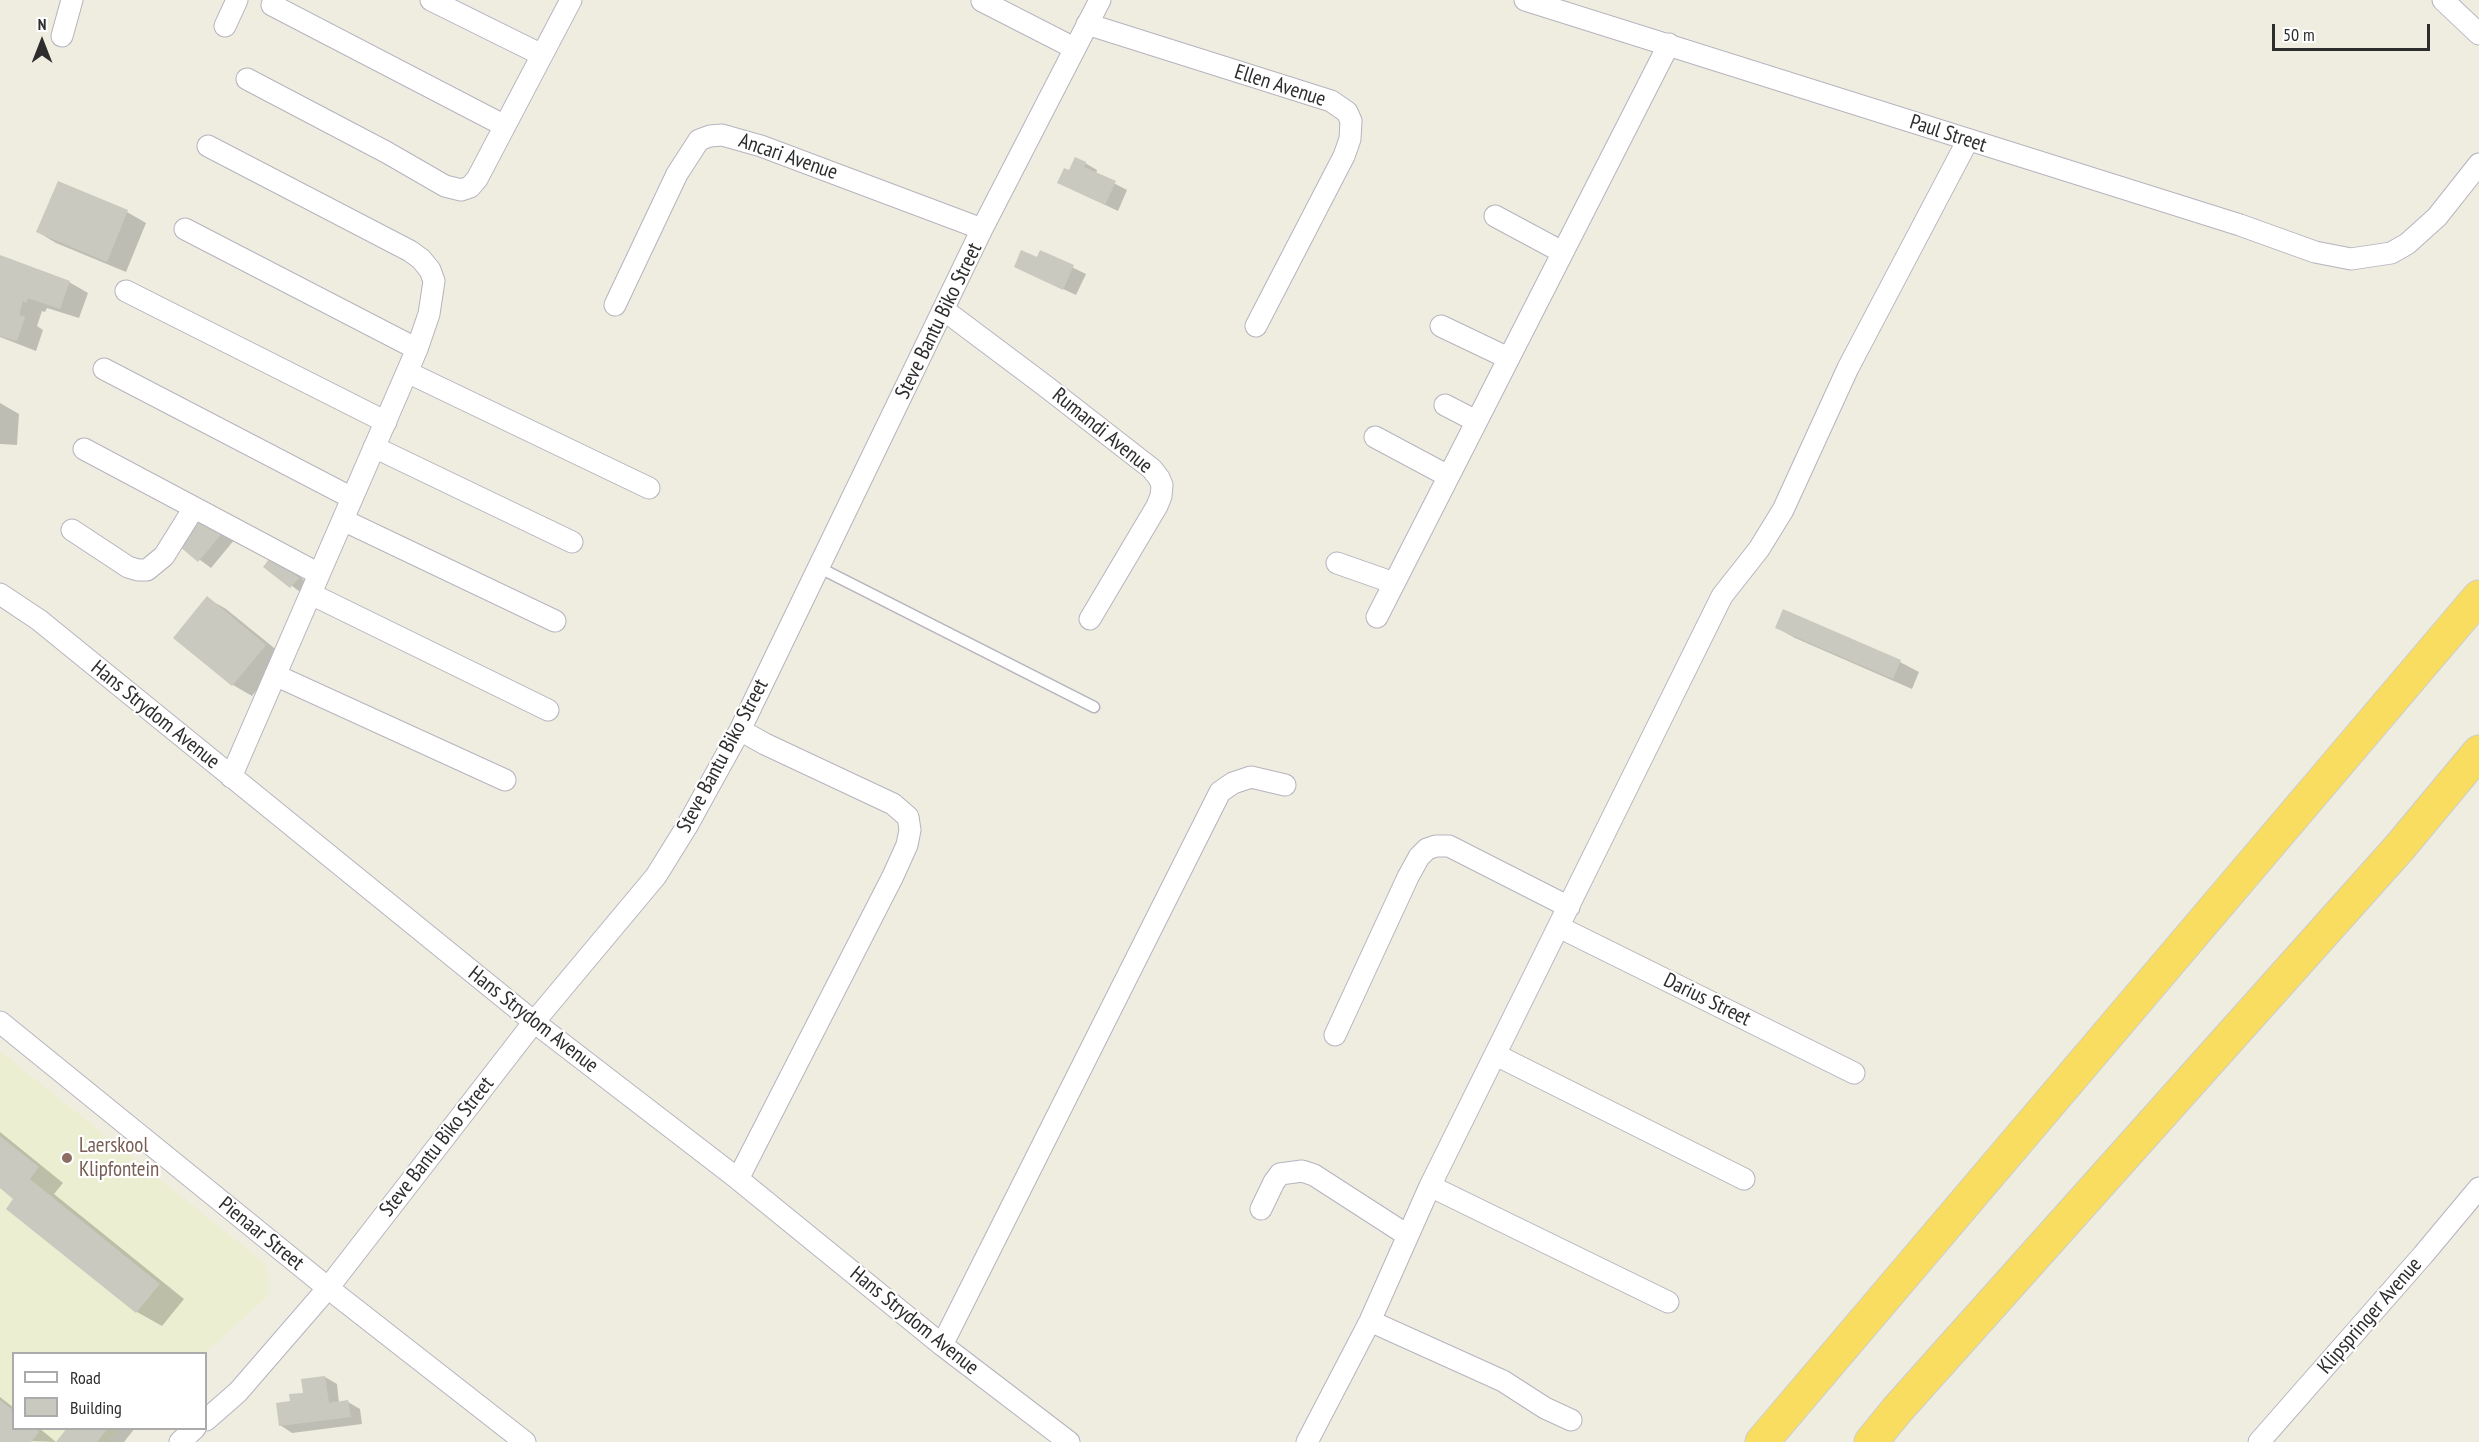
<!DOCTYPE html>
<style>
body{margin:0}
#map{position:relative;width:2479px;height:1442px;overflow:hidden;background:#eeede0;font-family:"PT Sans Narrow",sans-serif}
canvas{display:block}
.legend{position:absolute;left:12px;top:1352px;width:195px;height:78px;box-sizing:border-box;background:#fff;border:2px solid #ababab;margin:0;padding:8px 10px;list-style:none;font-size:18px;color:#2d2d2d}
.legend li{display:flex;align-items:center;gap:12px;height:30px}
.legend b{width:30px;border:2px solid #ababab}
.north{position:absolute;left:12px;top:12px;width:60px;height:60px;-webkit-text-stroke:4px #fff;paint-order:stroke;rotate:0deg;font-size:16px;font-weight:700;line-height:24px;text-align:center;color:#2d2d2d}
.north::after{content:'';display:block;margin:auto;width:21px;height:27px;background:#2d2d2d;clip-path:polygon(50% 0,100% 100%,50% 72%,0 100%)}
.scale{position:absolute;left:2272px;top:24px;width:158px;height:27px;box-sizing:border-box;border:3px solid #2d2d2d;border-top:0;padding-left:8px;font-size:18px;line-height:21px;white-space:nowrap;color:#2d2d2d;-webkit-text-stroke:4px #fff;paint-order:stroke}
</style>
<div id="map">
<canvas width="2479" height="1442"></canvas>
<ul class="legend">
<li><b style="height:8px;background:#fff"></b>Road</li>
<li><b style="height:16px;background:#c9c9bf"></b>Building</li>
</ul>
<div class="north">N</div>
<div class="scale">50 m</div>
</div>
<script>
const ctx = document.querySelector('canvas').getContext('2d');
ctx.lineJoin = 'round';
function paint(path, color) { ctx.fillStyle = color; ctx.fill(path, 'evenodd'); }
const poly = rows => new Path2D(rows.map(r => 'M' + r).join(''));
function trace(path, color, width, dash) { ctx.strokeStyle = color; ctx.lineWidth = width; ctx.lineCap = dash ? 'butt' : 'round'; ctx.setLineDash(dash || []); ctx.stroke(path); }
function drawText(font, color, halo, rows, align = 'center') {
  ctx.font = font + ' "PT Sans Narrow",sans-serif'; ctx.lineWidth = 4.5; ctx.setLineDash([]); ctx.textBaseline = 'middle'; ctx.strokeStyle = halo; ctx.fillStyle = color; for (const [text, x, y, turn = 0] of rows) {
    ctx.save(); ctx.translate(x, y); ctx.rotate((+turn || 0) * Math.PI / 180); ctx.textAlign = isNaN(turn) ? turn : align; if (halo) ctx.strokeText(text, 0, 0); ctx.fillText(text, 0, 0); ctx.restore();
  }
}
paint(poly([
 [0,1051,267,1265,268,1296,205,1353,14,1354,14,1428,121,1429,106,1442,0,1442]
]), '#eceed1');
paint(poly([
 [1085,163,1097,170,1096,174,1127,190,1118,211,1059,183],
 [58,183,127,212,146,223,126,272,56,243,38,232],
 [1041,252,1086,274,1076,295,1016,267,1037,259],
 [0,257,69,282,88,293,79,318,47,308,45,312,42,311,37,326,43,330,36,351,0,337],
 [0,403,19,414,17,445,0,444],
 [217,525,235,539,211,568,181,546],
 [285,564,311,586,303,594,265,566],
 [207,598,226,609,284,656,252,696,233,685,175,638],
 [1783,611,1900,662,1919,672,1912,689,1795,638,1777,628],
 [0,1132,63,1183,54,1194,184,1299,162,1326,137,1312,8,1208,16,1199,0,1186],
 [325,1377,337,1384,339,1403,348,1402,360,1409,362,1424,292,1433,280,1425,292,1402],
 [0,1397,14,1408,14,1428,39,1428,56,1442,0,1440],
 [69,1428,135,1428,124,1442,58,1442]
]), '#0003');
paint(poly([
 [1075,157,1086,162,1084,167,1116,181,1105,205,1057,183,1064,168,1069,170],
 [58,181,128,210,107,262,36,232],
 [1021,250,1037,257,1040,250,1074,265,1063,290,1014,267],
 [0,255,70,281,60,309,28,298,26,303,23,301,19,315,25,317,17,341,0,336],
 [204,516,224,531,198,562,179,546],
 [272,555,299,578,290,588,263,567],
 [207,596,266,645,232,686,173,638],
 [1783,609,1901,660,1893,679,1775,628],
 [0,1136,39,1167,30,1179,160,1284,136,1313,6,1209,13,1199,0,1188],
 [325,1376,329,1403,348,1400,351,1417,279,1426,276,1403,290,1401,289,1394,303,1393,301,1379],
 [0,1400,14,1411,14,1428,35,1428,39,1432,31,1442,0,1442],
 [67,1428,108,1428,97,1442,56,1442]
]), '#c9c9bf');
const lane = poly([
 [820,568,1094,707]
]);
const street = poly([
 [431,0,542,55],
 [1525,0,2240,225,2315,252,2351,259,2391,253,2407,244,2437,217,2479,164],
 [2443,0,2479,34],
 [982,1,1074,48],
 [272,5,505,126],
 [1087,24,1331,101,1347,112,1351,121,1350,139,1344,156,1256,326],
 [225,26,237,0],
 [62,36,72,0],
 [247,79,386,152,445,186,461,190,470,187,477,179,571,0],
 [208,146,410,251,421,259,430,270,434,281,429,314,417,349,231,777],
 [1495,216,1562,252],
 [185,229,417,349],
 [126,291,386,422],
 [615,305,677,174,699,140,710,136,722,135,761,146,982,229],
 [944,310,1044,385,1152,469,1159,478,1162,485,1161,496,1157,506,1090,619],
 [1441,326,1508,358],
 [104,369,352,498],
 [407,372,649,488],
 [1445,405,1476,421],
 [1375,437,1448,476],
 [374,447,572,542],
 [84,449,319,574],
 [343,520,555,621],
 [72,530,128,567,138,570,147,570,164,556,194,508],
 [1337,563,1394,583],
 [0,594,39,620,534,1022,738,1179,942,1345,1069,1442],
 [311,594,548,710],
 [1377,617,1669,44],
 [275,675,505,780],
 [1559,927,1854,1073],
 [0,1022,328,1288,525,1442],
 [1335,1035,1408,877,1419,857,1427,849,1436,846,1449,846,1569,907],
 [1496,1055,1744,1179],
 [738,1179,893,876,907,845,910,830,908,817,893,804,765,744,740,730],
 [1430,1186,1668,1302],
 [1261,1209,1274,1182,1280,1174,1302,1171,1314,1175,1407,1235],
 [1370,1321,1503,1381,1545,1408,1571,1420],
 [942,1345,1220,792,1233,783,1251,777,1285,785],
 [206,1420,238,1392,328,1288,534,1022,656,876,687,826,740,730,982,229,1100,0],
 [180,1442,195,1428],
 [1307,1442,1370,1321,1430,1186,1722,596,1759,549,1783,510,1848,368,1968,140],
 [2259,1442,2423,1255,2479,1188]
]);
const highway = poly([
 [1762,1442,2479,597],
 [1871,1442,1897,1410,2400,847,2479,752]
]);
trace(lane, '#b6b3bf', 13);
trace(street, '#b6b3bf', 23);
trace(highway, '#cdcdcd', 35);
trace(lane, '#fff', 10);
trace(street, '#fff', 21);
trace(highway, '#f8dd61', 33);
for (const [x, y, r, color] of [
 [67,1158,6,"#8d6e63"]
]) { const dot = new Path2D(); dot.arc(x, y, r, 0, 2 * Math.PI); ctx.fillStyle = color; ctx.fill(dot); trace(dot, '#fff', 2); }
drawText('21px', '#2d2d2d', '#fff', [
 ["Ellen Avenue",1280,86,18],
 ["Paul Street",1948,134,18],
 ["Ancari Avenue",788,157,19],
 ["Steve Bantu Biko Street",939,321,-64],
 ["Rumandi Avenue",1102,431,39],
 ["Hans Strydom Avenue",155,715,39],
 ["Steve Bantu Biko Street",723,756,-62],
 ["Darius Street",1707,1000,26],
 ["Hans Strydom Avenue",533,1020,38],
 ["Steve Bantu Biko Street",437,1147,-52],
 ["Pienaar Street",261,1234,39],
 ["Klipspringer Avenue",2370,1316,-49],
 ["Hans Strydom Avenue",914,1321,39]
]);
drawText('21px', '#785e54', '#fff', [
 ["Laerskool",79,1146],
 ["Klipfontein",79,1170]
], 'left');
</script>
